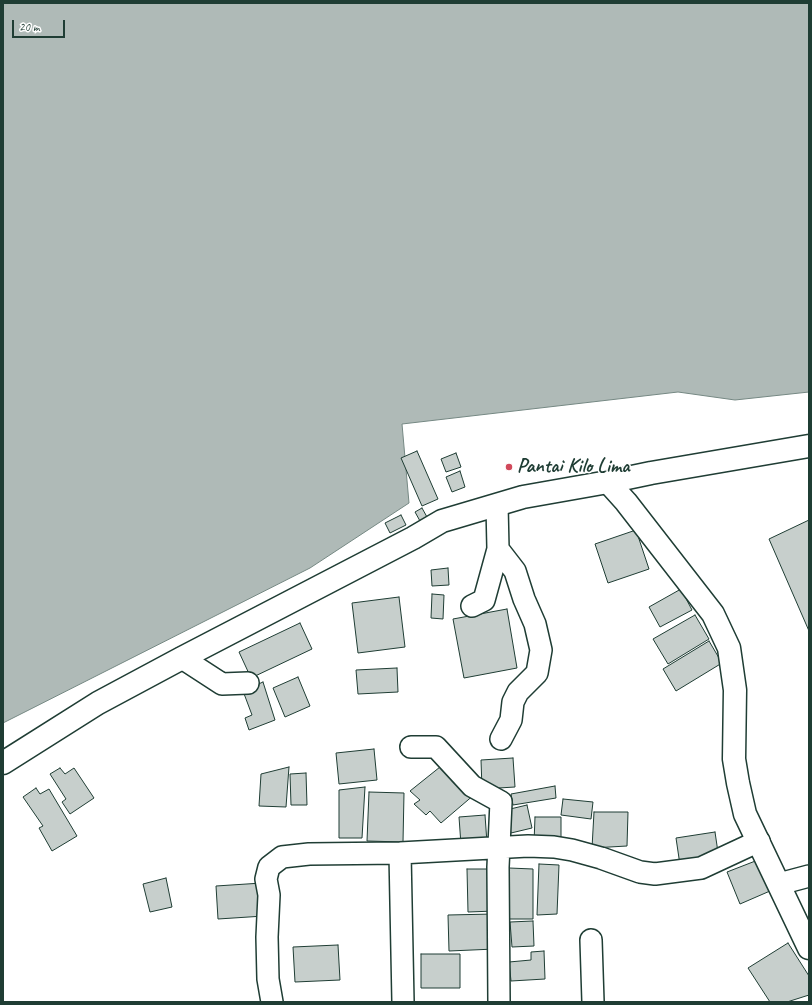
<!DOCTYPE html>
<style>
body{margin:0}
#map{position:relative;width:812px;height:1005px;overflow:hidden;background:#fff;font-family:Caveat,sans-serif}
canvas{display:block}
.frame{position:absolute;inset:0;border:4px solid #1f3d34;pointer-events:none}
.scale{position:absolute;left:12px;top:20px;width:53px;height:18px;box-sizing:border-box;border:2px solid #1f3d34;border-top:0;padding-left:5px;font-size:12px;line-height:14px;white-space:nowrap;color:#1f3d34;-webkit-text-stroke:3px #fff;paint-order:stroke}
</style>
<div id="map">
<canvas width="812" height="1005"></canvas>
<div class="frame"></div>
<div class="scale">20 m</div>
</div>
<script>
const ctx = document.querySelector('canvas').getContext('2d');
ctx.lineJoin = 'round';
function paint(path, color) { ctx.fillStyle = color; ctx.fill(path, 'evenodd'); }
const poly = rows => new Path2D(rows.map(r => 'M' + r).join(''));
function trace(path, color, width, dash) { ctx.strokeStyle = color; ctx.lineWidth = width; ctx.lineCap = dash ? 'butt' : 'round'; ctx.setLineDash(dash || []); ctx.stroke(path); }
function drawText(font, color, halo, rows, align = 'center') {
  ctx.font = font + ' Caveat,sans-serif'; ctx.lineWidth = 3; ctx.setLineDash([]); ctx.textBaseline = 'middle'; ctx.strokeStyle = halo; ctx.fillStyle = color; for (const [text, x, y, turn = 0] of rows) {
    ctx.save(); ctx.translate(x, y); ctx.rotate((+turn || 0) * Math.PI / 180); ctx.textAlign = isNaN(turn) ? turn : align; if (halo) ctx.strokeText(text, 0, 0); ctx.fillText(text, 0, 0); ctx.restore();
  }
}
const water = poly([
 [3,3,809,3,809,392,735,400,678,392,402,424,409,503,310,568,3,723,3,3]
]);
paint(water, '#afbab7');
trace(water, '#758883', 1);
const building = poly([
 [417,451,438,499,422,506,401,458,417,451],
 [456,453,461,467,446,472,441,459,456,453],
 [460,471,465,487,452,492,446,477,460,471],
 [422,508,427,517,420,521,415,512,422,508],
 [401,515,406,525,390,533,385,523,401,515],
 [809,520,809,631,769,539,809,520],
 [636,530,649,569,608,583,595,544,636,530],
 [448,568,449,585,432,586,431,570,448,568],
 [681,589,692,610,660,627,649,607,681,589],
 [432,594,444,595,443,619,431,618,432,594],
 [399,597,405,647,358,653,352,603,399,597],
 [507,609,517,668,464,678,453,619,507,609],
 [695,615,709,639,668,664,653,639,695,615],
 [300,623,312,649,251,678,239,652,300,623],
 [709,641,722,663,676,691,663,669,709,641],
 [397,668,398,692,358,694,356,670,397,668],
 [298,677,310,706,285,717,273,688,298,677],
 [263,682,275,720,249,730,245,718,252,715,243,691,263,682],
 [374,749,377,780,339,784,336,753,374,749],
 [513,758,515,787,482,789,481,760,513,758],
 [445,763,475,794,441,823,430,811,426,815,414,804,420,800,410,791,445,763],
 [289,767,286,807,259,806,261,774,289,767],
 [60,768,65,774,74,768,94,798,70,814,62,802,66,799,50,774,60,768],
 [306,773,307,805,291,805,290,774,306,773],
 [555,786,556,798,513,805,511,794,555,786],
 [365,787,362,838,339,838,339,790,365,787],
 [36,788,40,794,49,789,77,836,52,851,39,828,43,826,23,797,36,788],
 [369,792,404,793,403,842,367,841,369,792],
 [563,799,593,802,591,819,561,815,563,799],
 [527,805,532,828,511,833,506,810,527,805],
 [594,812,628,812,627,846,592,848,594,812],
 [485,815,487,843,461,845,459,817,485,815],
 [535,817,561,817,561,843,534,843,535,817],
 [715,832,719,859,680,865,676,838,715,832],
 [758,860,770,891,740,904,727,872,758,860],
 [539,864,559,865,557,914,537,915,539,864],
 [509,868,533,869,533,919,508,919,509,868],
 [467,869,494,869,495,911,468,912,467,869],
 [166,878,172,907,150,912,143,884,166,878],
 [262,883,264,916,218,919,216,886,262,883],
 [494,914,495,949,449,951,448,915,494,914],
 [533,921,534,946,512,947,510,922,533,921],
 [788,943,809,976,809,995,787,1002,770,1002,748,968,788,943],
 [338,945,340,980,295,982,293,947,338,945],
 [544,951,545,979,511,981,509,962,531,960,531,952,544,951],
 [421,954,460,954,460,988,421,988,421,954]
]);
paint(building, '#c7cfcc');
trace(building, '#1f3d34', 1);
const street = poly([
 [498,549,515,571,524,599,535,624,541,650,537,673,518,692,513,702,511,720,501,739],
 [472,606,484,600,498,549,497,505],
 [182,658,222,684,248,683],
 [411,747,436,747,472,786,501,802,498,867,499,1002],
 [400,853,403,1002],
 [779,884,809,876],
 [591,940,593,1002],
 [272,1002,268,979,267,937,269,895,266,879,269,867,282,857,309,854,400,853,528,846,554,847,572,850,601,858,640,872,655,874,701,868,759,841]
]);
const secondary = poly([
 [608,482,626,502,713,614,729,648,735,690,734,759,738,783,745,814,809,948]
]);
const highway = poly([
 [3,763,98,703,182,658,413,538,442,521,523,497,608,482,651,473,809,446]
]);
trace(street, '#1f3d34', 24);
trace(secondary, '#1f3d34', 25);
trace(highway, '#1f3d34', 25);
trace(street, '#fff', 21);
trace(secondary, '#fff', 22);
trace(highway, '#fff', 22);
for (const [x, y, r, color] of [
 [509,467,4,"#d1495b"]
]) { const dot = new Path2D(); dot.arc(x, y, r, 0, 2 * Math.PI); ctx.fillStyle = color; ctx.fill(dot); trace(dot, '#fff', 1.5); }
drawText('bold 20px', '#1f3d34', '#fff', [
 ["Pantai Kilo Lima",517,467]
], 'left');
</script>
